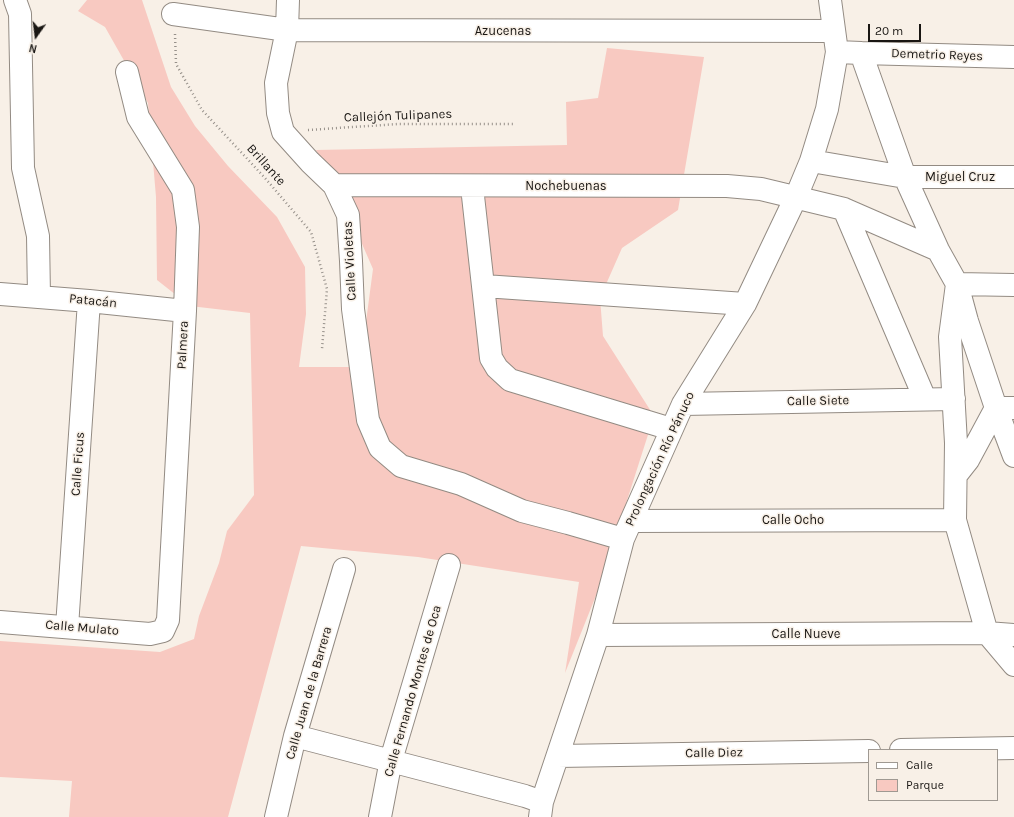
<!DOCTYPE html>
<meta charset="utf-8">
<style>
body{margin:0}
#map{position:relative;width:1014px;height:817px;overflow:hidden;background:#f8f0e7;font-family:Karla,sans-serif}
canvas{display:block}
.legend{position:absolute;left:868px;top:749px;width:130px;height:52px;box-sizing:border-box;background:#f8f0e7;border:1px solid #9f9992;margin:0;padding:5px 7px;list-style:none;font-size:12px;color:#191613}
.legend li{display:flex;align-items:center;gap:8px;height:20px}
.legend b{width:20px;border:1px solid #9f9992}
.north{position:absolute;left:16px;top:16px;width:40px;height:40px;-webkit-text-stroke:3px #f8f0e7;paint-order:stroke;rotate:194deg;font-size:11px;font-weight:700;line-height:16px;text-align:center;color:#191613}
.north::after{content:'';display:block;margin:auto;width:14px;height:18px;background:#191613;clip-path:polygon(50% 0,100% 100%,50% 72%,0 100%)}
.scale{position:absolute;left:868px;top:24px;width:53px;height:18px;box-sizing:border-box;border:2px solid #191613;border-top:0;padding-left:5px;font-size:12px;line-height:14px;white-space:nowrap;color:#191613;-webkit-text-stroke:3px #f8f0e7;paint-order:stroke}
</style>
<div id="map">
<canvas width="1014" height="817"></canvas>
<ul class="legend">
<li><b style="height:5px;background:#fff"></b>Calle</li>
<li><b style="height:11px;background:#f8c9c1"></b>Parque</li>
</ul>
<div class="north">N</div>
<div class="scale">20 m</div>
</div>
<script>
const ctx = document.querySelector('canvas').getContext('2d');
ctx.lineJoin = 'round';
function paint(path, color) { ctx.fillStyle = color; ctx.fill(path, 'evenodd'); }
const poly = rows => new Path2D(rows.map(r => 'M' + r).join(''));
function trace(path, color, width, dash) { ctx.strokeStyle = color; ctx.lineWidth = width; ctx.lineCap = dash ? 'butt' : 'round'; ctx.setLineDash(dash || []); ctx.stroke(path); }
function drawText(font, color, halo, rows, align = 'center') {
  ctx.font = font + ' Karla,sans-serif'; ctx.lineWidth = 3; ctx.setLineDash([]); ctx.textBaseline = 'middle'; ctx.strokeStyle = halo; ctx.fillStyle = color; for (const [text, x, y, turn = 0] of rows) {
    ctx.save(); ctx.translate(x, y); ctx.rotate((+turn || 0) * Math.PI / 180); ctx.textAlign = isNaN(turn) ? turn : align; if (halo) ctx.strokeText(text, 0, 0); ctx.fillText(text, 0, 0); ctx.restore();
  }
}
paint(poly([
 [87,0,142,0,171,87,195,126,228,166,277,217,305,267,306,314,299,367,360,367,373,269,349,214,316,150,567,145,566,102,598,98,607,48,704,57,678,210,622,248,600,298,603,336,654,416,599,588,565,673,579,582,418,557,301,546,228,817,69,817,72,781,0,777,0,641,160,652,194,639,199,616,219,563,227,531,254,495,250,313,190,306,157,280,156,197,148,103,105,27,78,11]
]), '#f8c9c1');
const minor = poly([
 [15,0,20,14,23,168,38,236,39,296],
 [288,0,287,30,276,83,278,113,283,132,310,162,334,185,348,215,351,261,353,309,368,420,380,448,401,466,461,484,522,511,568,523,623,539],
 [173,14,287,30,834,31],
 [837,52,861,53,905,177,938,250,957,284,967,321,996,408,1014,456],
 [861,53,1014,57],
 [811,161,905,177,1014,177],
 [334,185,727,186,761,189,844,209,938,250],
 [472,187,491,358,497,368,510,380,671,429],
 [844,209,925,399],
 [1014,285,957,284,950,337,956,443,955,520,987,633,1014,665],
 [484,286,745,304],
 [0,294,89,301,185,311],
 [683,404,954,399],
 [957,474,968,460,996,408,1014,408],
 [631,521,955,520],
 [0,622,150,634,163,631,168,620,185,311,188,227,183,190,138,117,127,72],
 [67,627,89,301],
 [598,635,987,633,1014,635],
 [295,736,525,796,542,802],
 [901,750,1014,748],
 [558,756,869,751],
 [276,817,295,736,344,569],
 [380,817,391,760,449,565],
 [540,817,542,802,598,635,623,539,683,404,745,304,796,197,811,161,827,109,837,52,830,0]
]);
trace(minor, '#938b83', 24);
trace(poly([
 [175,34,176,64,202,110,265,178,311,232,327,289,322,349],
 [308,130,398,124,513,124]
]), '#96908a', 2.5, [1, 3]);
trace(minor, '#fff', 22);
drawText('13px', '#191613', '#f8f0e7', [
 ["Azucenas",503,31],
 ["Demetrio Reyes",937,55,2],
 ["Callejón Tulipanes",398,116,-2],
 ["Brillante",266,165,48],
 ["Miguel Cruz",960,177],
 ["Nochebuenas",566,186],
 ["Calle Violetas",350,261,-93],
 ["Patacán",93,301,6],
 ["Palmera",183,345,-87],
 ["Calle Siete",818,401,-1],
 ["Prolongación Río Pánuco",660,459,-65],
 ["Calle Ficus",78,464,-86],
 ["Calle Ocho",793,520],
 ["Calle Mulato",82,628,5],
 ["Calle Nueve",806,634],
 ["Calle Fernando Montes de Oca",413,691,-74],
 ["Calle Juan de la Barrera",309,693,-74],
 ["Calle Diez",714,753,-1]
]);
</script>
